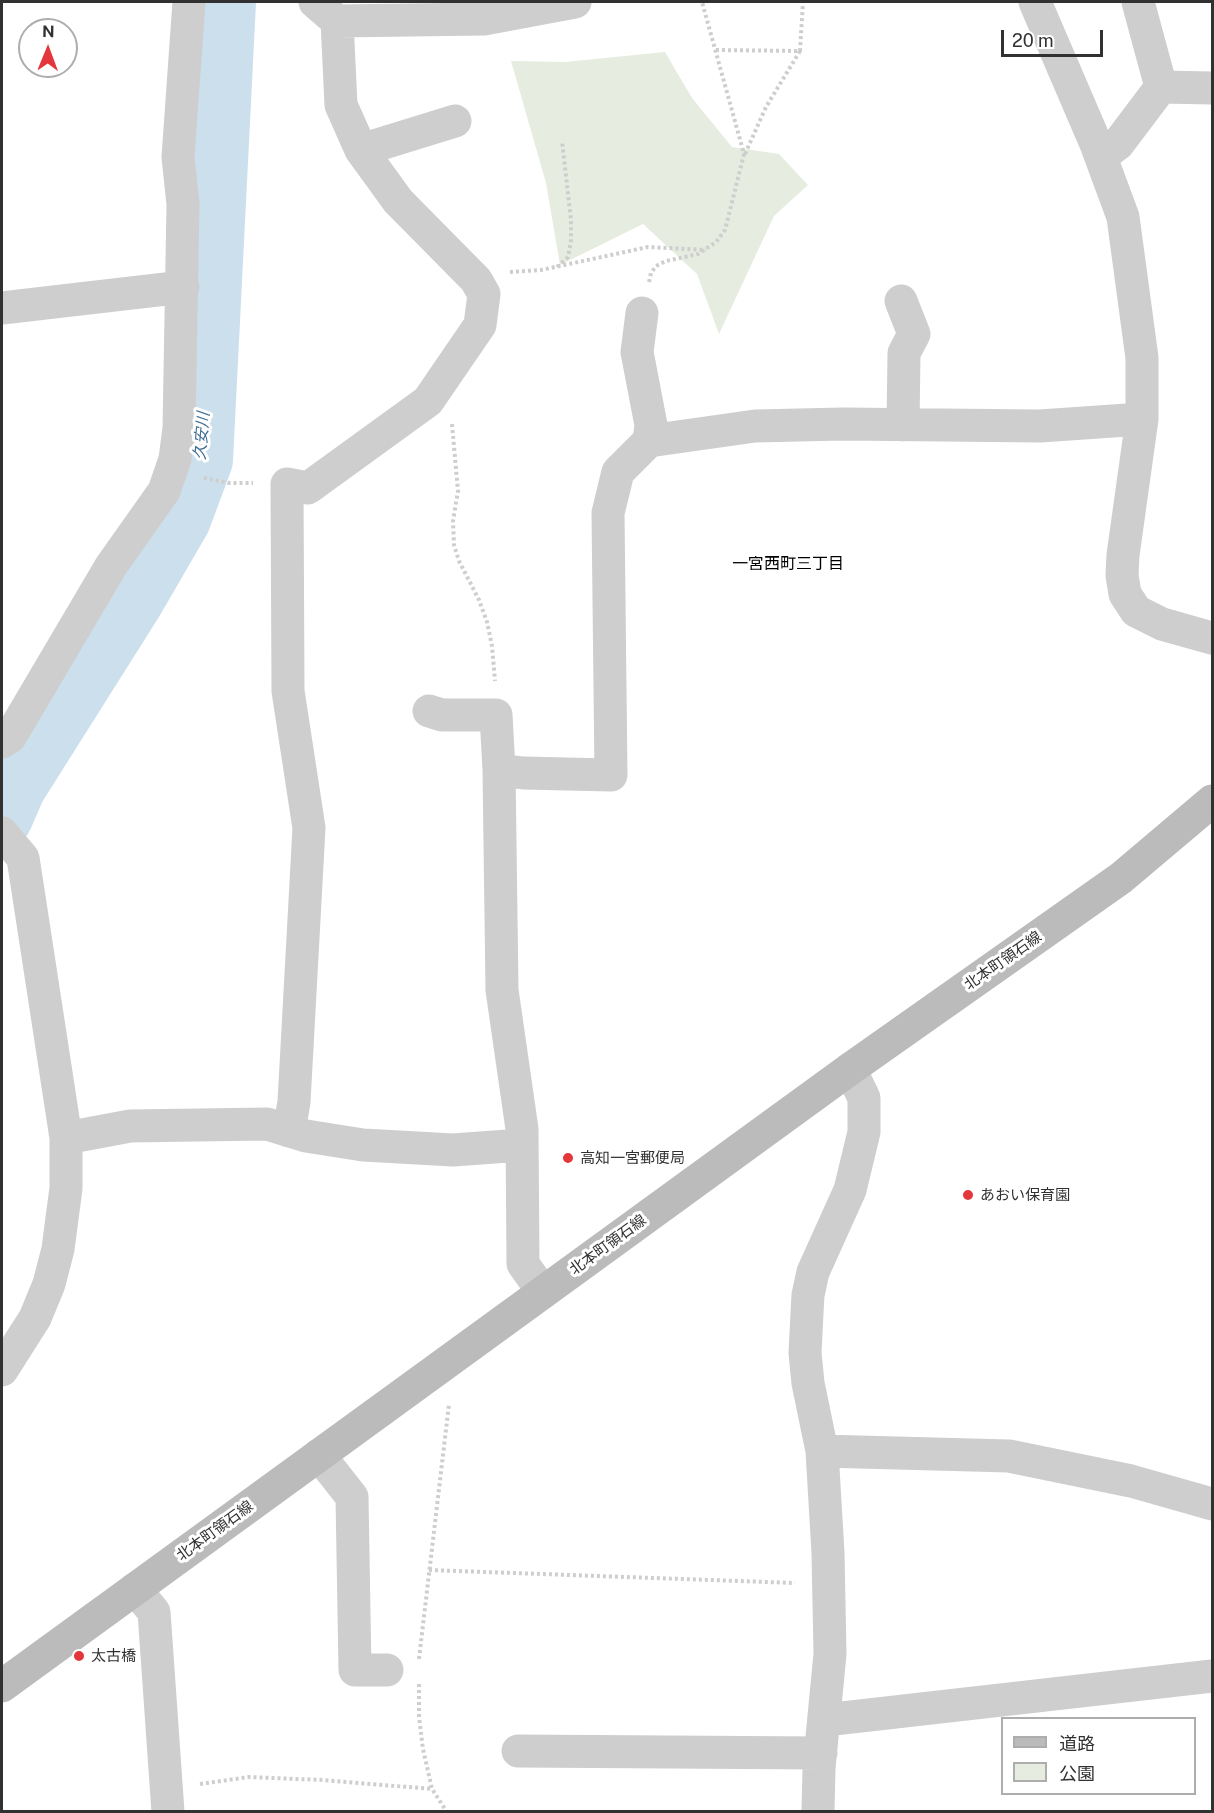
<!DOCTYPE html>
<meta charset="utf-8">
<style>
body{margin:0}
#map{position:relative;width:1214px;height:1813px;overflow:hidden;background:#fff;font-family:"Public Sans","Noto Sans JP",sans-serif}
canvas{display:block}
.frame{position:absolute;inset:0;border:3px solid #313131;pointer-events:none}
.legend{position:absolute;left:1001px;top:1717px;width:195px;height:78px;box-sizing:border-box;background:#fff;border:2px solid #adadad;margin:0;padding:8px 10px;list-style:none;font-size:18px;color:#313131}
.legend li{display:flex;align-items:center;gap:12px;height:30px}
.legend b{width:30px;border:2px solid #adadad}
.north{position:absolute;left:18px;top:18px;width:60px;height:60px;box-sizing:border-box;background:#fff;border:2px solid #adadad;border-radius:50%;rotate:1deg;font-size:16px;font-weight:700;line-height:24px;text-align:center;color:#313131}
.north::after{content:'';display:block;margin:auto;width:21px;height:27px;background:#e4373b;clip-path:polygon(50% 0,100% 100%,50% 72%,0 100%)}
.scale{position:absolute;left:1001px;top:30px;width:102px;height:27px;box-sizing:border-box;border:3px solid #313131;border-top:0;padding-left:8px;font-size:18px;line-height:21px;white-space:nowrap;color:#313131;-webkit-text-stroke:4px #fff;paint-order:stroke}
</style>
<div id="map">
<canvas width="1214" height="1813"></canvas>
<div class="frame"></div>
<ul class="legend">
<li><b style="height:8px;background:#bbb"></b>道路</li>
<li><b style="height:16px;background:#e6ede0"></b>公園</li>
</ul>
<div class="north">N</div>
<div class="scale">20 m</div>
</div>
<script>
const ctx = document.querySelector('canvas').getContext('2d');
ctx.lineJoin = 'round';
function paint(path, color) { ctx.fillStyle = color; ctx.fill(path, 'evenodd'); }
const poly = rows => new Path2D(rows.map(r => 'M' + r).join(''));
function trace(path, color, width, dash) { ctx.strokeStyle = color; ctx.lineWidth = width; ctx.lineCap = dash ? 'butt' : 'round'; ctx.setLineDash(dash || []); ctx.stroke(path); }
function drawText(font, color, halo, rows, align = 'center') {
  ctx.font = font + ' "Public Sans","Noto Sans JP",sans-serif'; ctx.lineWidth = 6; ctx.setLineDash([]); ctx.textBaseline = 'middle'; ctx.strokeStyle = halo; ctx.fillStyle = color; for (const [text, x, y, turn = 0] of rows) {
    ctx.save(); ctx.translate(x, y); ctx.rotate((+turn || 0) * Math.PI / 180); ctx.textAlign = isNaN(turn) ? turn : align; if (halo) ctx.strokeText(text, 0, 0); ctx.fillText(text, 0, 0); ctx.restore();
  }
}
paint(poly([
 [665,52,692,98,732,147,779,154,808,185,774,216,719,334,697,274,643,224,560,265,546,183,511,61,565,62]
]), '#e6ede0');
trace(poly([
 [2,817,15,787,133,600,180,519,202,460,225,2]
]), '#ccdfed', 62);
trace(poly([
 [716,50,800,51,803,2],
 [745,154,766,107,800,51],
 [557,267,568,257,571,241,571,220,562,141],
 [510,272,541,270,648,247,706,250],
 [649,282,651,273,656,266,666,261,698,254,716,242,725,230,744,154,702,2],
 [452,424,458,491,453,521,454,545,459,561,479,600,487,622,492,646,495,681],
 [204,478,229,483,253,483],
 [429,1570,795,1583],
 [419,1659,449,1404],
 [419,1684,419,1717,423,1749,432,1789,447,1812],
 [200,1784,249,1777,323,1780,432,1789]
]), '#cecece', 4, [3, 3]);
trace(poly([
 [1035,2,1096,144,1123,217,1142,358,1142,419,1123,555,1122,575,1125,594,1136,611,1162,624,1212,638],
 [1138,2,1161,87],
 [337,21,484,19,575,2],
 [361,150,455,121],
 [1101,157,1118,144,1161,87,1212,88],
 [901,301,914,334,904,353,903,425],
 [2,308,183,287],
 [642,313,637,352,651,425,649,441],
 [429,711,442,715,496,715,499,770],
 [2,742,10,737,111,566,164,491,175,459,179,428,183,204,178,157,189,2],
 [2,833,23,858,66,1138,66,1188,58,1249,49,1284,35,1318,2,1370],
 [289,1131,294,1102,309,828,288,691,287,484,308,488,428,401,480,325,484,294,476,280,398,201,361,150,341,105,337,21,315,2],
 [66,1138,130,1126,267,1124,306,1136,363,1145,453,1150,522,1145],
 [543,1292,523,1264,522,1129,502,990,499,770,523,773,611,775,608,513,618,472,649,441,755,426,843,424,1040,426,1142,419],
 [822,1451,1009,1456,1131,1481,1212,1504],
 [319,1455,352,1497,355,1670,387,1670],
 [135,1589,154,1612,168,1812],
 [825,1720,1212,1676],
 [518,1751,821,1753],
 [818,1812,819,1768,830,1654,828,1553,822,1451,808,1383,805,1353,807,1313,808,1295,813,1272,850,1190,864,1132,864,1098,850,1069]
]), '#cecece', 33);
trace(poly([
 [2,1686,850,1069,1121,878,1212,801]
]), '#bbb', 33);
for (const [x, y, r, color] of [
 [568,1158,6,"#e4373b"],
 [968,1195,6,"#e4373b"],
 [79,1656,6,"#e4373b"]
]) { const dot = new Path2D(); dot.arc(x, y, r, 0, 2 * Math.PI); ctx.fillStyle = color; ctx.fill(dot); trace(dot, '#fff', 2); }
drawText('15px', '#313131', '#fff', [
 ["北本町領石線",1003,961,-35],
 ["北本町領石線",608,1245,-36],
 ["北本町領石線",215,1531,-36]
]);
drawText('15px', '#313131', '#fff', [
 ["高知一宮郵便局",580,1158],
 ["あおい保育園",980,1195],
 ["太古橋",91,1656]
], 'left');
drawText('italic 16px', '#3f6e93', '#fff', [
 ["久安川",202,436,-85]
]);
drawText('16px', '#000', '#fff', [
 ["一宮西町三丁目",788,564]
]);
</script>
